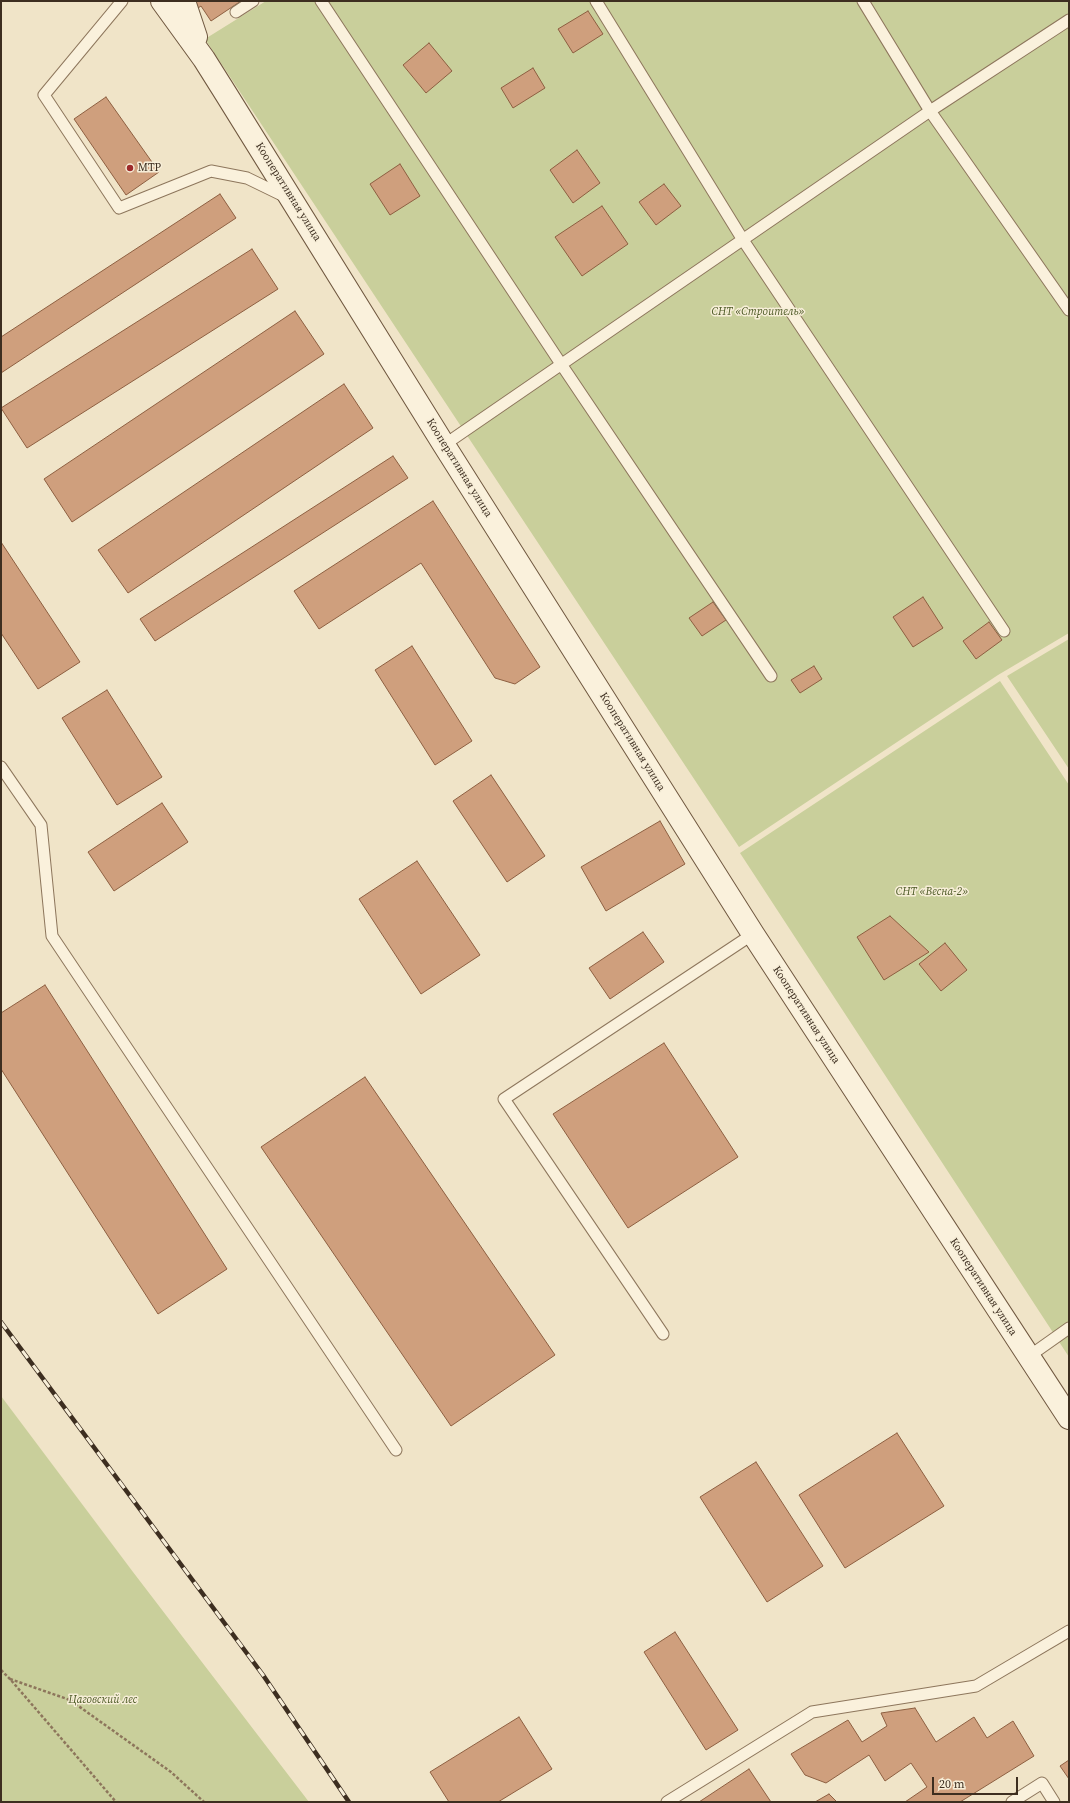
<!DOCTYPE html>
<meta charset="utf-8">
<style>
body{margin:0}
#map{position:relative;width:1070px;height:1803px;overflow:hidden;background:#f0e4c8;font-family:"Source Serif 4",serif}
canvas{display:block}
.frame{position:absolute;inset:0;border:2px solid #3d2e20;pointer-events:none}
.scale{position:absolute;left:932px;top:1777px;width:86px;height:18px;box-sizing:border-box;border:2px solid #3d2e20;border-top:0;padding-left:5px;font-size:12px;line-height:14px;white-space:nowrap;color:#3d2e20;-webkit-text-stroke:3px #f7eed8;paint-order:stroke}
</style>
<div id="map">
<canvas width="1070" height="1803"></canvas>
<div class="frame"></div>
<div class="scale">20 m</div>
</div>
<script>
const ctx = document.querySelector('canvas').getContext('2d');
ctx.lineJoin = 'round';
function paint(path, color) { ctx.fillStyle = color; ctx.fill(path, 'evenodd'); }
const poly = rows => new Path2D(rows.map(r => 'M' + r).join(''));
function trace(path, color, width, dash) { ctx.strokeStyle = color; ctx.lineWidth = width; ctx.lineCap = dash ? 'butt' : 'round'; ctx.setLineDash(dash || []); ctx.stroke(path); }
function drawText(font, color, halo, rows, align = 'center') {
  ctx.font = font + ' "Source Serif 4",serif'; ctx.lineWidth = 3; ctx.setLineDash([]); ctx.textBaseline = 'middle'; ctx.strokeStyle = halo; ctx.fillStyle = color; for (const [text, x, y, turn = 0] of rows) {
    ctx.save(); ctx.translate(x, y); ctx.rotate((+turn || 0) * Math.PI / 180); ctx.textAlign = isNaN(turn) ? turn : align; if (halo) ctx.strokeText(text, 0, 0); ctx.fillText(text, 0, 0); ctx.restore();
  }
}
paint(poly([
 [266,1,1069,1,1069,633,998,675,739,847,205,39],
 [1069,639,1069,769,1007,676],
 [1000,681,1069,785,1069,1357,740,853],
 [1,1396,133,1572,309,1802,1,1802]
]), '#c9cf9b');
const building = poly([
 [193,1,241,1,211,21,201,6,198,8,193,1],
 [588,11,603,34,573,53,558,29,588,11],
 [429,43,452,71,426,93,403,65,429,43],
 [533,68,545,88,513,108,501,88,533,68],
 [106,97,159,172,126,195,74,119,106,97],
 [577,150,600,183,573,203,550,170,577,150],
 [400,164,420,196,390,215,370,184,400,164],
 [664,184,681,206,656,225,639,202,664,184],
 [220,194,236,218,1,373,1,337,220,194],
 [602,206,628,244,582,276,555,237,602,206],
 [252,249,278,289,27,448,1,408,252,249],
 [295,311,324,354,72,522,44,479,295,311],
 [344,384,373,428,128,593,98,550,344,384],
 [393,456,408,478,155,641,140,619,393,456],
 [433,501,540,667,515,684,495,678,421,563,319,629,294,591,433,501],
 [1,542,80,662,38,689,1,633,1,542],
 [923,597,943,628,913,647,893,617,923,597],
 [713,602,726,620,702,636,689,618,713,602],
 [989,622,1002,640,976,659,963,641,989,622],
 [412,646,472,741,435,765,375,670,412,646],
 [814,666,822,679,800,693,791,680,814,666],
 [107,690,162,777,117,805,62,718,107,690],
 [491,775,545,856,507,882,453,801,491,775],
 [162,803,188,842,114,891,88,852,162,803],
 [660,821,685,864,606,911,581,867,660,821],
 [417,861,480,955,421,994,359,899,417,861],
 [890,916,929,952,884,980,857,937,890,916],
 [643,932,664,962,610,999,589,968,643,932],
 [945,943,967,970,941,991,919,964,945,943],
 [45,985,227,1269,158,1314,1,1069,1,1013,45,985],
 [664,1043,738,1157,628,1228,553,1114,664,1043],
 [365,1077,555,1355,451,1426,261,1147,365,1077],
 [897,1433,944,1506,845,1568,799,1495,897,1433],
 [756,1462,823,1566,767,1602,700,1497,756,1462],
 [675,1632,738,1730,706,1750,644,1652,675,1632],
 [915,1708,936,1742,974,1717,987,1738,1013,1721,1034,1756,960,1802,905,1802,927,1787,911,1763,885,1781,869,1755,826,1783,805,1775,791,1754,848,1720,862,1742,887,1726,881,1713,915,1708],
 [519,1717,552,1769,498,1802,449,1802,430,1772,519,1717],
 [1069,1760,1069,1779,1060,1766,1069,1760],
 [749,1769,771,1802,699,1802,749,1769],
 [829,1794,837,1802,815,1802,829,1794]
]);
paint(building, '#cf9f7d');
trace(building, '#8d5f41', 1);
const lane = poly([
 [122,1,44,95,119,208,211,171,247,178,286,197],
 [321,1,561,364,771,676],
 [596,1,743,240,1004,631],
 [863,1,930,111,1069,310],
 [236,12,253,1],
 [444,445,930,111,1069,20],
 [1,767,41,825,52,936,396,1450],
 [663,1334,504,1099,753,934],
 [1028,1357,1069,1328],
 [667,1802,812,1712,976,1686,1069,1631],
 [1012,1802,1042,1783,1054,1802]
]);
const secondary = poly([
 [162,1,204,59,226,94,444,445,753,934,1069,1418],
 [184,1,196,37]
]);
trace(lane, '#8d765c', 13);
trace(secondary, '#6f573f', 24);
trace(poly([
 [1,1670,10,1679,116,1802],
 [10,1679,70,1700,171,1772,204,1802]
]), '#8d765c', 2.5, [3, 2]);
trace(lane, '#faf1dc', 11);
trace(secondary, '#faf1dc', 22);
const rail = poly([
 [1,1322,263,1675,349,1802]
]);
trace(rail, '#3d2e20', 4.5);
trace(rail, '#f7eed8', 3, [9]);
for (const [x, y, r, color] of [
 [130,168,4,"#9e2a2b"]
]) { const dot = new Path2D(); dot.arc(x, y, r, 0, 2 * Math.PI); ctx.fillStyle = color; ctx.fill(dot); trace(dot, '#f7eed8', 1.5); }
drawText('11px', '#3d2e20', '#f7eed8', [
 ["МТР",138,168]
], 'left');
drawText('11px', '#3d2e20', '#f7eed8', [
 ["Кооперативная улица",288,192,58],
 ["Кооперативная улица",459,468,58],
 ["Кооперативная улица",632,742,58],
 ["Кооперативная улица",806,1015,57],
 ["Кооперативная улица",983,1287,57]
]);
drawText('italic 11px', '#4d5a26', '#f7eed8', [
 ["СНТ «Строитель»",758,312],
 ["СНТ «Весна-2»",932,892],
 ["Цаговский лес",103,1700]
]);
</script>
